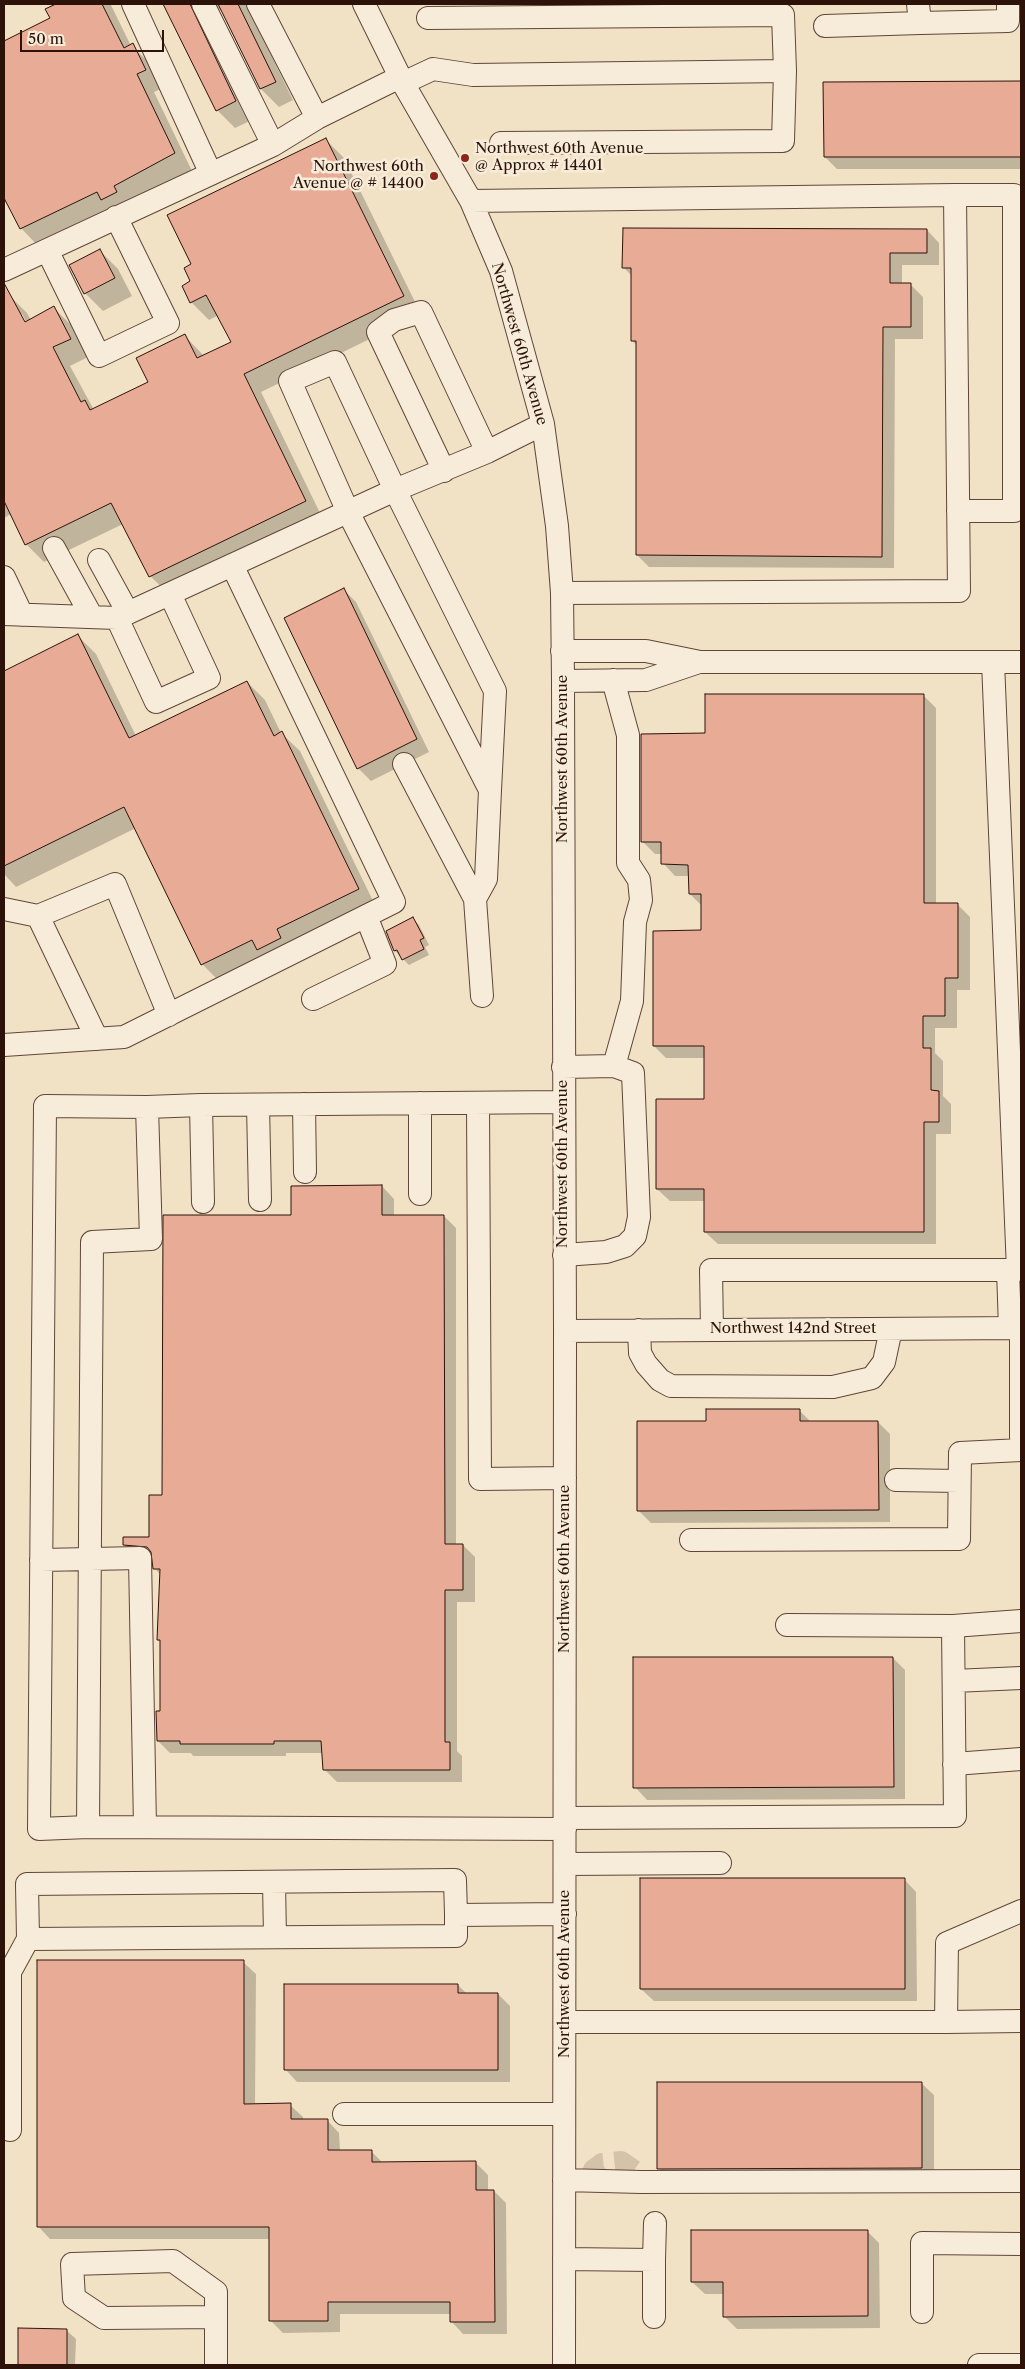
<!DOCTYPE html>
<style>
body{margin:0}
#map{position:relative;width:1025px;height:2369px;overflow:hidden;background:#f2e2c5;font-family:"Libre Caslon Text",serif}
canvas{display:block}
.frame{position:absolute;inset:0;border:5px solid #2c1209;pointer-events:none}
.scale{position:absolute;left:20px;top:30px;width:144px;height:22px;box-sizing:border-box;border:2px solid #2c1209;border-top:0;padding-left:6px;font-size:15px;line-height:18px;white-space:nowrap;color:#2c1209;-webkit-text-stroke:4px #f7ecd9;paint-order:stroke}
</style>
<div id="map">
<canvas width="1025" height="2369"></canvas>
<div class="frame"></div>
<div class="scale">50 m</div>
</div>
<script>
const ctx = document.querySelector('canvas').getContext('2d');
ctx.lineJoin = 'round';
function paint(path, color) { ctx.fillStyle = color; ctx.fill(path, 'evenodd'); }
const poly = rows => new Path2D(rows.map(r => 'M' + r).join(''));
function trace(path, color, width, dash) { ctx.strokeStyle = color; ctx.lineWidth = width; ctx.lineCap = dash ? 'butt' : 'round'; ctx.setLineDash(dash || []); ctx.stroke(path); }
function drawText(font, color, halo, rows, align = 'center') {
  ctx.font = font + ' "Libre Caslon Text",serif'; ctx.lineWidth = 5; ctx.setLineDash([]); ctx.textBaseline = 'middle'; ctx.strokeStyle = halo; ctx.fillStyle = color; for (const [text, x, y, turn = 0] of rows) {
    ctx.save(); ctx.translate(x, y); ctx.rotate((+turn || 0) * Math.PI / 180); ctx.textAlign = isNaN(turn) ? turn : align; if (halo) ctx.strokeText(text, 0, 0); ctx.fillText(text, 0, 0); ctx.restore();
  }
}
paint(poly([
 [59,4,111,5,131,46,150,63,163,88,154,92,192,171,39,247,21,228,4,195,4,42,52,19,47,10],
 [164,4,246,4,293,100,279,107,261,89,222,10,216,10,254,119,235,128,217,110],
 [1021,82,1021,169,837,169,825,157,825,83],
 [326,140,344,158,421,314,261,392,323,519,169,594,150,576,123,524,44,562,26,544,11,514,4,518,4,297,9,295,27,313,31,320,54,308,72,326,88,357,70,366,94,410,149,383,185,336,204,356,233,342,219,315,209,320,191,302,193,265],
 [19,314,22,314,29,327],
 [927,230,939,243,939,265,902,265,902,284,910,284,923,297,923,339,895,339,894,568,649,567,637,555,638,346,632,341,633,277,624,268],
 [100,251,118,269,132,296,103,311,85,293],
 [343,589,356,602,429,752,371,781,358,768],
 [78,636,96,654,136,736,247,682,265,700,281,733,300,751,376,907,220,982,202,964,136,828,16,887,4,874,4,672],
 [923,695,936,708,936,904,957,904,970,917,970,990,957,990,957,1028,935,1028,935,1053,943,1061,943,1096,951,1104,951,1134,936,1134,936,1244,718,1244,705,1232,705,1201,670,1201,657,1189,705,1100,705,1058,666,1058,654,1046,702,932,702,906,690,894,689,876,675,876,663,863,662,854,655,854,642,841,706,734],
 [413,919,419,925,429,945,425,947,429,955,409,965,395,951,388,931],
 [382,1186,394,1199,394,1216,444,1216,456,1228,456,1545,463,1545,475,1557,475,1602,457,1602,457,1751,462,1756,462,1782,337,1782,324,1769,323,1753,286,1753,286,1756,193,1756,191,1753,170,1753,158,1741,161,1713,161,1642,158,1640,161,1575,155,1569,153,1558,137,1557,124,1545,150,1538,163,1496,292,1216],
 [799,1410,812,1423,878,1422,890,1434,890,1522,651,1523,638,1510,707,1422],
 [893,1658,905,1670,905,1799,647,1800,635,1787],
 [904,1879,916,1892,917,2001,654,2001,641,1989],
 [243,1962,256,1974,255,2105,290,2105,303,2117,303,2120,327,2120,339,2133,340,2151,371,2151,383,2163,476,2163,488,2175,488,2191,494,2191,506,2203,507,2334,463,2334,451,2321,451,2314,340,2314,340,2332,283,2333,270,2320,270,2239,50,2239,38,2226],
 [458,1985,467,1994,498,1994,510,2006,510,2082,297,2082,285,2069],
 [921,2083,934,2095,934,2180,671,2181,659,2168],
 [867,2231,879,2243,880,2328,737,2329,724,2316,724,2294,705,2294,692,2282],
 [19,2329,66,2330,76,2339,75,2365,19,2365]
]), '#0003');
const building = poly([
 [56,4,102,4,124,48,133,43,146,70,137,74,175,153,114,186,117,192,101,200,97,192,20,229,4,198,4,41,50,18,45,9,56,4],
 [163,4,190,4,236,101,216,111,163,4],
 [218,4,238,4,276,82,260,89,218,4],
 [1021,81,1021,157,824,157,823,82,1021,81],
 [326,138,404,296,244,374,306,501,149,577,111,503,25,545,4,501,4,283,25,322,54,306,71,339,53,347,81,402,85,400,90,410,148,382,136,358,185,334,197,358,231,342,206,295,190,303,182,286,190,281,184,268,191,264,167,215,326,138],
 [623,228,927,229,927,253,890,253,890,283,911,283,911,327,883,327,882,557,636,555,636,341,631,341,631,268,622,268,623,228],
 [100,249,115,278,84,294,69,265,100,249],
 [344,588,417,739,357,769,284,618,344,588],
 [78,634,129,738,247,681,274,736,282,731,359,889,277,929,281,938,257,950,252,940,201,965,124,807,4,866,4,671,78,634],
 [705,694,924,694,924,903,958,903,958,978,945,978,945,1016,923,1016,923,1048,931,1048,931,1090,939,1091,939,1122,924,1122,924,1232,704,1232,704,1189,656,1189,656,1099,704,1099,704,1046,653,1046,653,931,701,930,701,894,689,894,688,865,661,864,661,842,641,842,641,734,705,733,705,694],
 [413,917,424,938,420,940,424,949,402,960,397,950,394,951,386,931,413,917],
 [382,1185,382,1215,444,1215,445,1544,463,1544,463,1590,445,1590,445,1742,450,1742,450,1770,323,1770,321,1741,274,1741,274,1744,180,1744,180,1741,157,1741,156,1711,160,1711,160,1640,157,1640,160,1569,153,1569,151,1552,147,1547,123,1545,123,1537,149,1537,149,1495,162,1495,163,1215,291,1215,291,1186,382,1185],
 [706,1409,800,1409,800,1421,878,1421,879,1510,637,1511,637,1421,706,1421,706,1409],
 [633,1657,893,1657,894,1787,633,1788,633,1657],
 [640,1878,905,1878,905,1989,640,1989,640,1878],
 [37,1960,244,1960,244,2104,291,2103,291,2119,328,2119,328,2150,372,2150,372,2162,476,2161,476,2190,494,2190,495,2322,450,2322,450,2302,328,2302,328,2321,269,2321,269,2227,37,2227,37,1960],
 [284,1984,458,1984,458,1993,498,1993,498,2070,284,2070,284,1984],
 [657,2082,922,2082,922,2168,657,2169,657,2082],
 [691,2230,868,2230,868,2316,723,2317,723,2282,691,2282,691,2230],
 [18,2328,67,2329,67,2365,18,2365,18,2328]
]);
paint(building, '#e7ab96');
trace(building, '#2c1209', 1);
trace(poly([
 [591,2180,594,2170,602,2164,621,2162,637,2173,641,2182]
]), '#d4c3a9', 22, [22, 11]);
const minor = poly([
 [133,4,211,174],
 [203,4,273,145],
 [258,4,317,118],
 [364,4,403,83,471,201,501,271,543,424,557,526,562,593,563,681,565,1331,564,2365],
 [428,18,783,15,785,71],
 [920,23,1008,21,1008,4],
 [825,26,920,23,918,4],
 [403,83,433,69,473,75,785,71,783,141,501,143],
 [955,195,1014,195,1014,511,958,511],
 [471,201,955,195,959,591,562,593],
 [47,250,99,356,168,323,116,217],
 [4,270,273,145,317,118,400,77],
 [444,471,378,332,394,320,421,312,487,452],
 [54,548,92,617],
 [99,560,128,613],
 [4,577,22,615],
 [4,614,117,618,395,490,487,452,543,424],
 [117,618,156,702,209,678,170,594],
 [562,651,646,651,700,662,993,662],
 [613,680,628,735,628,863,639,880,641,900,635,922,632,1001,614,1066],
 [563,681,646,680,699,662],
 [404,764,475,899],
 [4,909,38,916,97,1039],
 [38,916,115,884,169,1015],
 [482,996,475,899,486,879,490,790,495,691,395,490,335,362,290,381,348,512,490,790],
 [313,999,385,964,366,916],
 [4,1045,124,1037,394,902,232,565],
 [563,1067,614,1066,633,1073,639,1217,635,1236,625,1246,606,1252,564,1255],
 [420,1103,420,1194],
 [478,1103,480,1479,565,1478],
 [304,1104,305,1172],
 [201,1105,147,1107,151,1239,92,1242,88,1827,565,1829],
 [258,1105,260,1200],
 [203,1202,201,1105,563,1102],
 [1018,1270,993,662,1021,662],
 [1021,1328,1021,1437],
 [639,1330,640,1353,646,1364,660,1380,671,1386,833,1387,872,1378,884,1362,891,1329],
 [712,1330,711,1270,1008,1270,1010,1328],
 [565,1331,1021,1328],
 [896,1480,959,1481],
 [691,1540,959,1539,960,1453,1021,1450],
 [41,1560,140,1558,145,1827],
 [953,1626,1021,1621],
 [954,1681,1021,1678],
 [954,1764,1021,1759],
 [565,1818,955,1816,953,1626,787,1625],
 [88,1827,39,1829,45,1106,147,1107],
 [565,1864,720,1863],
 [274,1882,275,1937],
 [456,1915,456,1936,28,1939,27,1884,455,1880,456,1915,565,1914],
 [565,2022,946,2022,947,1943,1021,1911],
 [946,2022,1021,2021],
 [344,2114,564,2114],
 [10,2130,10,1972,28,1939],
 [564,2180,641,2182,1021,2181],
 [564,2259,654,2260,655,2223],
 [922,2312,922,2243,1021,2244],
 [216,2317,104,2318,74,2298,72,2264,173,2261,216,2292,216,2365],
 [654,2317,654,2260],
 [979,2365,1021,2365]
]);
trace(minor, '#5e4638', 24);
trace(minor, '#f7ecd9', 22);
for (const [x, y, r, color] of [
 [465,158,5,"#8f2418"],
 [434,176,5,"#8f2418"]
]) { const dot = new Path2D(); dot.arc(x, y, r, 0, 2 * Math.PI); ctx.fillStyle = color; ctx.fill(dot); trace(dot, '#f7ecd9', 2); }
drawText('15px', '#2c1209', '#f7ecd9', [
 ["Northwest 60th Avenue",475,149],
 ["@ Approx # 14401",475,166],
 ["Northwest 60th",424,167,"right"],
 ["Avenue @ # 14400",424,184,"right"]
], 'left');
drawText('15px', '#2c1209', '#f7ecd9', [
 ["Northwest 60th Avenue",519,344,74],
 ["Northwest 60th Avenue",563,759,-90],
 ["Northwest 60th Avenue",563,1164,-90],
 ["Northwest 142nd Street",793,1329],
 ["Northwest 60th Avenue",565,1569,-90],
 ["Northwest 60th Avenue",565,1974,-90]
]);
</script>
